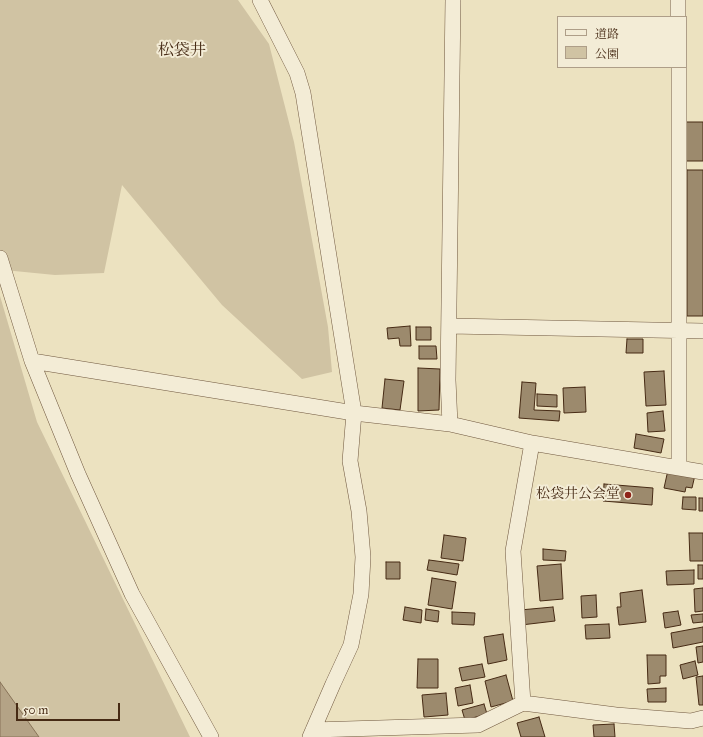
<!DOCTYPE html>
<meta charset="utf-8">
<style>
body{margin:0}
#map{position:relative;width:703px;height:737px;overflow:hidden;background:#ece2c0;font-family:"IM FELL Great Primer","Noto Serif JP",serif}
canvas{display:block}
.legend{position:absolute;left:557px;top:16px;width:130px;height:52px;box-sizing:border-box;background:#f3ecd6;border:1px solid #ae9e88;margin:0;padding:5px 7px;list-style:none;font-size:12px;color:#462a14}
.legend li{display:flex;align-items:center;gap:8px;height:20px}
.legend b{width:20px;border:1px solid #ae9e88}
.scale{position:absolute;left:16px;top:703px;width:104px;height:18px;box-sizing:border-box;border:2px solid #462a14;border-top:0;padding-left:5px;font-size:12px;line-height:14px;white-space:nowrap;color:#462a14;-webkit-text-stroke:3px #f3ecd6;paint-order:stroke}
</style>
<div id="map">
<canvas width="703" height="737"></canvas>
<ul class="legend">
<li><b style="height:5px;background:#f3ecd6"></b>道路</li>
<li><b style="height:11px;background:#d0c3a3"></b>公園</li>
</ul>
<div class="scale">50 m</div>
</div>
<script>
const ctx = document.querySelector('canvas').getContext('2d');
ctx.lineJoin = 'round';
function paint(path, color) { ctx.fillStyle = color; ctx.fill(path, 'evenodd'); }
const poly = rows => new Path2D(rows.map(r => 'M' + r).join(''));
function trace(path, color, width, dash) { ctx.strokeStyle = color; ctx.lineWidth = width; ctx.lineCap = dash ? 'butt' : 'round'; ctx.setLineDash(dash || []); ctx.stroke(path); }
function drawText(font, color, halo, rows, align = 'center') {
  ctx.font = font + ' "IM FELL Great Primer","Noto Serif JP",serif'; ctx.lineWidth = 4; ctx.setLineDash([]); ctx.textBaseline = 'middle'; ctx.strokeStyle = halo; ctx.fillStyle = color; for (const [text, x, y, turn = 0] of rows) {
    ctx.save(); ctx.translate(x, y); ctx.rotate((+turn || 0) * Math.PI / 180); ctx.textAlign = isNaN(turn) ? turn : align; if (halo) ctx.strokeText(text, 0, 0); ctx.fillText(text, 0, 0); ctx.restore();
  }
}
paint(poly([
 [0,0,238,0,269,44,294,142,328,327,332,372,302,379,222,305,122,185,104,273,55,275,4,270,0,258],
 [0,296,37,422,190,737,0,737]
]), '#d0c3a3');
const water = poly([
 [0,682,39,737,0,737,0,682]
]);
paint(water, '#b4a386');
trace(water, '#887358', 1);
const building = poly([
 [686,122,703,122,703,161,686,161,686,122],
 [687,170,703,170,703,316,687,316,687,170],
 [410,326,411,346,400,346,399,338,388,339,387,328,410,326],
 [416,327,431,327,431,340,416,340,416,327],
 [627,339,643,339,643,353,626,353,627,339],
 [419,346,436,346,437,359,419,359,419,346],
 [418,368,440,369,439,410,418,411,418,368],
 [664,371,666,405,646,406,644,372,664,371],
 [385,379,404,381,400,410,382,408,385,379],
 [522,382,536,383,534,410,560,411,559,421,519,418,522,382],
 [585,387,586,412,564,413,563,388,585,387],
 [537,394,557,395,557,407,537,406,537,394],
 [663,411,665,431,648,432,647,413,663,411],
 [636,434,664,439,661,453,634,448,636,434],
 [668,470,695,475,692,488,686,487,685,492,664,488,668,470],
 [604,484,653,488,652,505,603,501,604,484],
 [683,497,696,497,696,510,682,509,683,497],
 [699,498,703,498,703,511,699,511,699,498],
 [689,533,703,533,703,561,690,561,689,533],
 [444,535,466,538,463,561,441,558,444,535],
 [543,549,566,551,565,561,543,560,543,549],
 [429,560,459,564,457,575,427,570,429,560],
 [386,562,400,562,400,579,386,579,386,562],
 [561,564,563,599,540,601,537,566,561,564],
 [698,565,703,565,703,579,698,579,698,565],
 [694,570,694,584,667,585,666,571,694,570],
 [432,578,456,582,452,609,428,605,432,578],
 [703,588,703,611,695,612,694,589,703,588],
 [642,590,646,622,619,625,617,607,621,607,620,593,642,590],
 [596,595,597,617,582,618,581,596,596,595],
 [405,607,422,610,421,623,403,620,405,607],
 [553,607,555,621,521,625,520,610,553,607],
 [426,609,439,611,438,622,425,620,426,609],
 [678,611,681,625,665,628,663,613,678,611],
 [452,612,475,613,474,625,452,624,452,612],
 [703,614,703,622,693,623,691,615,703,614],
 [609,624,610,638,586,639,585,625,609,624],
 [703,627,703,642,673,648,671,633,703,627],
 [503,634,507,660,488,664,484,637,503,634],
 [703,646,703,662,698,663,696,647,703,646],
 [647,655,666,655,666,676,660,676,660,683,648,684,647,655],
 [418,659,438,659,438,688,417,688,418,659],
 [695,661,698,675,683,679,680,665,695,661],
 [482,664,485,677,462,681,459,668,482,664],
 [506,675,513,701,491,707,485,681,506,675],
 [703,676,703,705,699,705,696,677,703,676],
 [470,685,473,703,458,706,455,688,470,685],
 [666,688,666,702,648,702,647,689,666,688],
 [446,693,448,715,424,717,422,695,446,693],
 [484,704,487,714,465,720,462,710,484,704],
 [539,717,545,737,521,737,517,723,539,717],
 [614,724,615,737,594,737,593,725,614,724]
]);
paint(building, '#9c8a6d');
trace(building, '#462a14', 1);
const minor = poly([
 [260,0,297,73,303,93,354,413,350,461,359,511,363,557,361,594,351,645,333,684,310,737],
 [678,0,678,17],
 [679,67,679,468],
 [0,258,32,361,78,474,132,594,211,737],
 [450,326,703,331],
 [32,361,354,413,450,424,532,443,703,472],
 [450,424,448,380,453,0],
 [523,703,513,551,532,443],
 [313,730,478,725,523,703,616,715,691,721,703,718]
]);
trace(minor, '#70583f', 16);
trace(minor, '#f3ecd6', 15);
for (const [x, y, r, color] of [
 [628,495,4,"#8f2418"]
]) { const dot = new Path2D(); dot.arc(x, y, r, 0, 2 * Math.PI); ctx.fillStyle = color; ctx.fill(dot); trace(dot, '#f3ecd6', 1.5); }
drawText('14px', '#462a14', '#f3ecd6', [
 ["松袋井公会堂",620,495]
], 'right');
drawText('16px', '#462a14', '#f3ecd6', [
 ["松袋井",182,51]
]);
</script>
